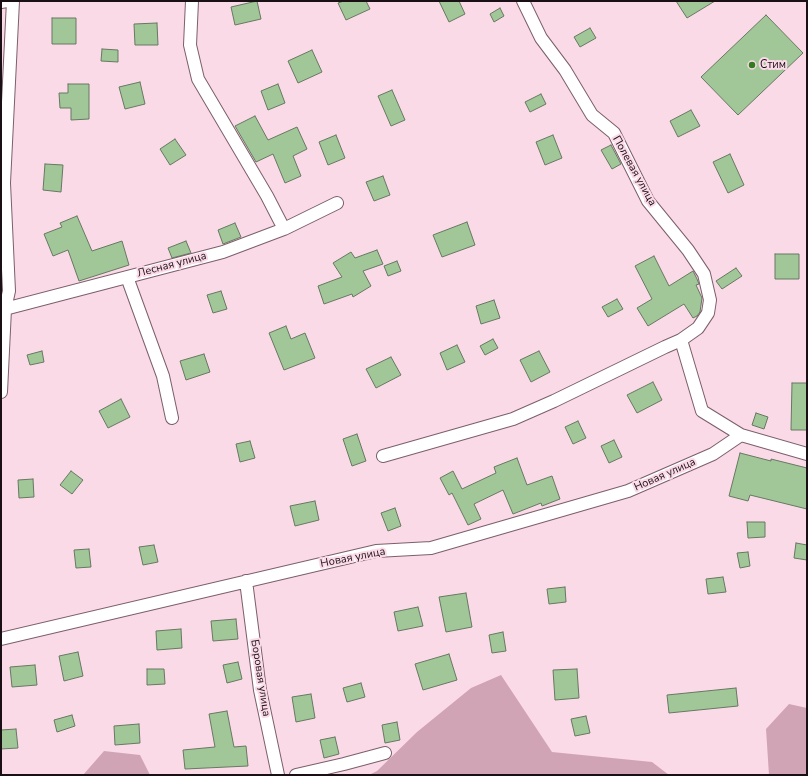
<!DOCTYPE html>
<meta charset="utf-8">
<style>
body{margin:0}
#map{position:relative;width:808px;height:776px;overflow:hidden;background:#fbdae7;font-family:"Nunito Sans",sans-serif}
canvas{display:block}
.frame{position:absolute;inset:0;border:2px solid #1a0f14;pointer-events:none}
</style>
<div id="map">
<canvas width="808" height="776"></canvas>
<div class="frame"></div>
</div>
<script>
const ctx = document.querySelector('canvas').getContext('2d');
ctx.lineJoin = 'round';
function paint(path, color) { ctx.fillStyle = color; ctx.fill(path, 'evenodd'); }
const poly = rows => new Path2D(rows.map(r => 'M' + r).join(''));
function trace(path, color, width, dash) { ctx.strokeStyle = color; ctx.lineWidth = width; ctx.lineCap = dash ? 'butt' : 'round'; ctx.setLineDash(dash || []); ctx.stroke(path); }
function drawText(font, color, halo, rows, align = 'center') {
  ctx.font = font + ' "Nunito Sans",sans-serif'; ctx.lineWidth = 4; ctx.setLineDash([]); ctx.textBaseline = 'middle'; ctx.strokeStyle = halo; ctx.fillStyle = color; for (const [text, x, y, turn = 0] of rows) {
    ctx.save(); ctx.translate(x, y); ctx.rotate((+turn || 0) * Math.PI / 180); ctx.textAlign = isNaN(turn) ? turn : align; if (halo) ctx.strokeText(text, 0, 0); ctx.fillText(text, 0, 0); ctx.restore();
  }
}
paint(poly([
 [501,675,552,752,652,762,669,775,369,775,377,771,417,732,471,688],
 [789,704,807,708,807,775,769,775,766,729],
 [104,751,140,755,150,775,83,775]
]), '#d0a4b5');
const building = poly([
 [257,1,261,19,235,25,231,7,257,1],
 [344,1,366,1,370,9,346,20,338,3,344,1],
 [439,1,459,1,465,14,449,22,439,1],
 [676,1,715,1,687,18,676,1],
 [500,8,504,16,494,22,490,14,500,8],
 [766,15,803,53,738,115,701,77,766,15],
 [52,18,76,18,76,44,52,44,52,18],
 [157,23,158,45,135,45,134,24,157,23],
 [590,28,596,38,580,47,574,37,590,28],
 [102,49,118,50,118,62,101,61,102,49],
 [312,50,322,72,298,83,288,61,312,50],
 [140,82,145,104,125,109,119,87,140,82],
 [68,84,89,84,89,119,71,120,71,108,60,108,59,93,68,93,68,84],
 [278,84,285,103,268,110,261,91,278,84],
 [392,90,405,120,391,126,378,96,392,90],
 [541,94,546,104,530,112,525,102,541,94],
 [691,110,700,126,678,137,670,121,691,110],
 [255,116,268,140,297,127,307,149,293,156,301,176,285,183,273,154,256,162,235,126,255,116],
 [336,135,345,158,328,165,319,142,336,135],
 [553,135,562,158,545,165,536,142,553,135],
 [175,139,186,155,170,165,160,149,175,139],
 [611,145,621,164,612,169,601,150,611,145],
 [730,154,744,185,728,193,713,162,730,154],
 [45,164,63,165,61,192,43,190,45,164],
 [383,176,390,195,374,201,366,182,383,176],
 [77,216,92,251,122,241,129,265,79,281,68,250,53,256,44,234,62,227,60,223,77,216],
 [467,222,475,245,442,257,433,235,467,222],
 [235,223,241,237,223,244,218,230,235,223],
 [186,241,191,253,172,258,168,248,186,241],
 [377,250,383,264,363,271,371,286,353,297,352,294,324,304,318,286,342,277,333,263,351,252,355,258,377,250],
 [775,254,799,254,799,279,775,279,775,254],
 [654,256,669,286,693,271,697,279,699,284,696,285,702,298,700,312,697,316,693,318,684,304,648,326,637,308,652,299,635,266,654,256],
 [397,261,401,271,388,276,384,266,397,261],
 [736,268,742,276,722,289,716,281,736,268],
 [221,291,227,309,213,313,207,295,221,291],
 [617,299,623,309,608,317,602,307,617,299],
 [494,300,500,318,481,324,476,306,494,300],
 [286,326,291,339,305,333,315,358,284,370,269,333,286,326],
 [493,339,498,348,485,355,480,346,493,339],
 [457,345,465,362,447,370,440,353,457,345],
 [42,351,44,362,30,365,27,355,42,351],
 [539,351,550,372,531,382,520,360,539,351],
 [204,354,210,372,186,380,180,361,204,354],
 [391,357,401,375,376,388,366,369,391,357],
 [653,382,662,400,637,413,627,395,653,382],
 [792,383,807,383,807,430,791,430,792,383],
 [121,399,130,417,108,428,99,411,121,399],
 [756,413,768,417,764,429,752,425,756,413],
 [578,421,586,438,573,444,565,427,578,421],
 [357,434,366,461,352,466,343,439,357,434],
 [614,440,622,457,609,463,601,446,614,440],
 [250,441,255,458,240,462,236,444,250,441],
 [740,453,771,461,771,459,807,468,807,509,750,495,748,501,729,496,740,453],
 [517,458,527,485,552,476,560,499,542,506,541,503,513,514,503,490,474,504,481,519,468,525,452,493,449,495,440,478,453,471,462,489,496,473,494,467,517,458],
 [71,471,83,480,72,494,60,485,71,471],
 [33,479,34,497,19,498,18,480,33,479],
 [315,501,319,520,295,526,290,506,315,501],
 [395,508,401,526,388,531,381,513,395,508],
 [747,522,765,522,765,537,748,538,747,522],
 [796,543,807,545,807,560,794,558,796,543],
 [154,545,158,562,143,565,139,547,154,545],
 [89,549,91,567,76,568,74,550,89,549],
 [748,552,750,566,740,568,737,553,748,552],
 [723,577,726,592,708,594,706,579,723,577],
 [565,587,566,602,549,604,547,589,565,587],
 [466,593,472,627,446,632,439,597,466,593],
 [418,607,423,626,398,631,394,612,418,607],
 [236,619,238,639,213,641,211,621,236,619],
 [181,629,182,648,157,650,156,631,181,629],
 [503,632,506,651,492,653,489,635,503,632],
 [78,652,83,676,64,681,59,656,78,652],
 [449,654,457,680,423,690,415,664,449,654],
 [238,662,242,679,227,683,223,665,238,662],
 [35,665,37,685,12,687,10,667,35,665],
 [147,669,164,669,165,684,147,685,147,669],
 [577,669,579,698,555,700,553,670,577,669],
 [361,683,365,697,347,702,343,688,361,683],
 [736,688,738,706,669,713,667,695,736,688],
 [311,694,315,718,296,722,292,697,311,694],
 [227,711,234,747,246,746,248,766,185,769,183,750,215,747,209,714,227,711],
 [72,715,75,726,57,732,54,720,72,715],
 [586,716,590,733,575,736,571,719,586,716],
 [397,722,400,740,385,743,382,725,397,722],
 [139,724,140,743,115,745,114,726,139,724],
 [16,729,18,748,1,749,1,730,16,729],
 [335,737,339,754,324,758,320,740,335,737]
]);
paint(building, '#a1c698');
trace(building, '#667862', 1);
const minor = poly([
 [192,1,190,45,198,79,267,196,284,229],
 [523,1,541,38,565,70,592,115,614,133,648,201,688,250,704,274,710,300,708,313,698,328,681,340],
 [1,2,7,1],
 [127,277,163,376,172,418],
 [1,310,223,252,284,229,337,203],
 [1,392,5,309,9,291,4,183,13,1],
 [383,456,513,419,554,401,665,347,681,340,702,411,741,435,807,454],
 [246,581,260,690,278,775],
 [1,639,376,551,431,548,628,491,713,454,741,435],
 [296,775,344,764,385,753]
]);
trace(minor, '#7b5f6a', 14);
trace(minor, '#fff', 12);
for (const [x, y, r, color] of [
 [752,65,4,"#347b1f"]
]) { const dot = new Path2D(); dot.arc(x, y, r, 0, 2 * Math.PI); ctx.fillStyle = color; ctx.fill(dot); trace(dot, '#fbdae7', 1.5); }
drawText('11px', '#1a0f14', '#fbdae7', [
 ["Стим",760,65]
], 'left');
drawText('11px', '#1a0f14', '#fbdae7', [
 ["Полевая улица",634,171,61],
 ["Лесная улица",172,265,-15],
 ["Новая улица",665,475,-24],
 ["Новая улица",353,558,-11],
 ["Боровая улица",260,678,81]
]);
</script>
